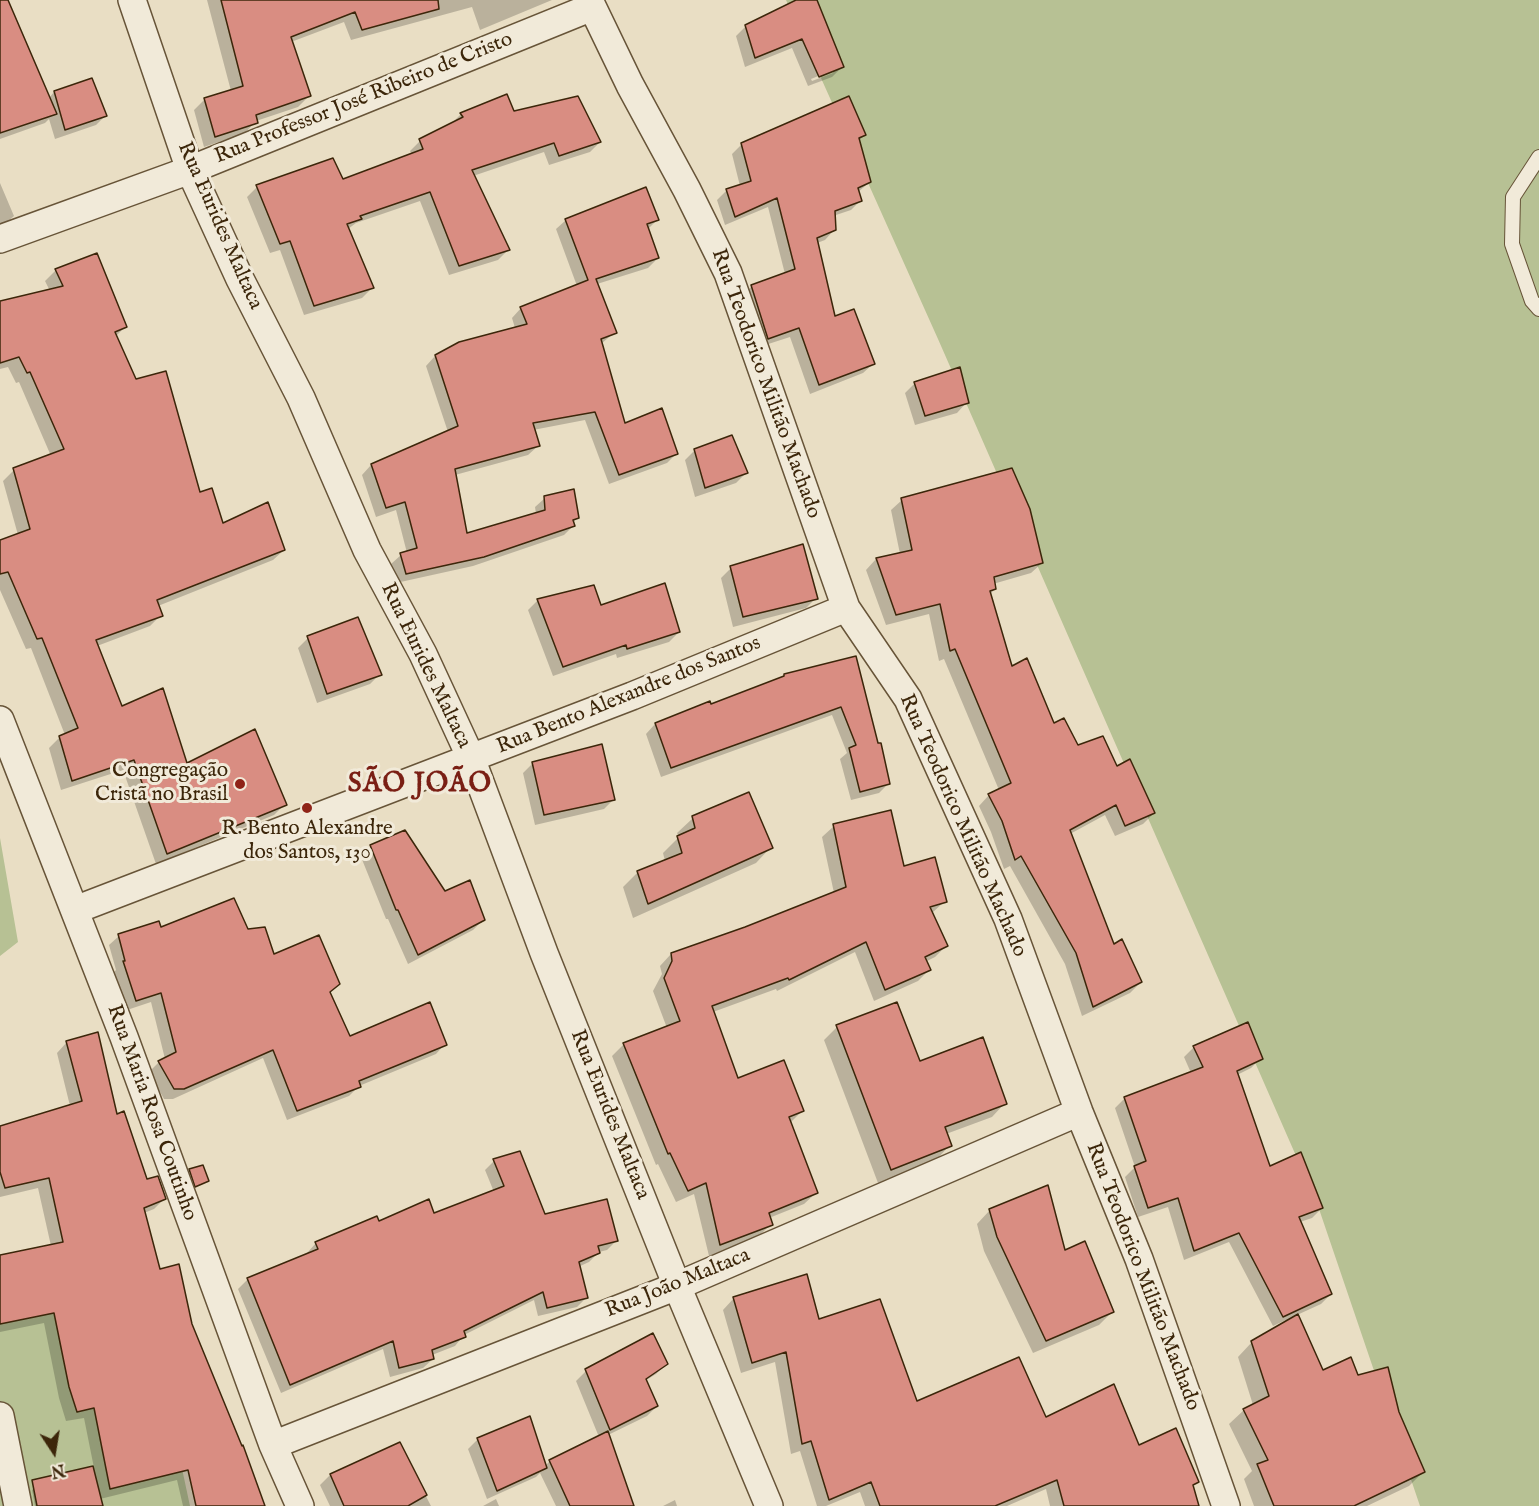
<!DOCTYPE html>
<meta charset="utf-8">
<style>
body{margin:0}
#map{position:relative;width:1539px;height:1506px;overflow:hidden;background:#e9dec4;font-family:"IM FELL English",serif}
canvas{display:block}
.north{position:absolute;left:24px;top:1422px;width:60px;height:60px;-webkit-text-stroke:4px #f1ead9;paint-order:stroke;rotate:168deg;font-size:16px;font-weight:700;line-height:24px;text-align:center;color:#3c260a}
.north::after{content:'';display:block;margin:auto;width:21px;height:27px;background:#3c260a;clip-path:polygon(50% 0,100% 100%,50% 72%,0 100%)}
</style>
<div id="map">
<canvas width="1539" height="1506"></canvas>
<div class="north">N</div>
</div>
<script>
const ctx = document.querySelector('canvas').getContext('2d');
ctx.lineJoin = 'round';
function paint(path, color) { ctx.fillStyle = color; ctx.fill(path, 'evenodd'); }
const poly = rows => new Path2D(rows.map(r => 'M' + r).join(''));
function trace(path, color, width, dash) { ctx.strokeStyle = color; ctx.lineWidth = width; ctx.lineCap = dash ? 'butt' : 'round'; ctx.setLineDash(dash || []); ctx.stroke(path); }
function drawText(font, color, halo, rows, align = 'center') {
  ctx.font = font + ' "IM FELL English",serif'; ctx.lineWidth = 6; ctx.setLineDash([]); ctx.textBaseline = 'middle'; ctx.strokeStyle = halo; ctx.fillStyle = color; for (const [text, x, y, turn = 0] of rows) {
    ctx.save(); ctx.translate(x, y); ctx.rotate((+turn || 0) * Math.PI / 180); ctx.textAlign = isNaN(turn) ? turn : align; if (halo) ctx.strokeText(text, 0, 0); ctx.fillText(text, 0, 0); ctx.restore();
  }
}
paint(poly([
 [786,0,1539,0,1539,1506,1420,1506,1318,1206,938,339],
 [0,838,18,942,0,956],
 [0,1275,159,1361,190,1506,0,1506]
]), '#b7c194');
paint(poly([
 [0,0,7,0,49,98,54,92,106,115,96,125,55,139,49,119,45,123,0,139],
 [207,0,552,0,480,30,472,7,351,40,344,22,291,42,309,96,298,107,256,121,245,133,204,147,194,110,205,99,231,91],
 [800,0,816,0,842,67,832,77,808,86,792,48,745,67,736,36,746,26],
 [833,70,833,73,812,81,811,79],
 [848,98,865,135,858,141,870,182,858,192,861,200,851,210,833,216,834,230,825,240,817,243,834,318,873,364,863,373,810,394,790,337,759,347,742,296,752,286,785,274,768,207,725,225,717,200,727,190,740,186,732,154,741,145],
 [514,112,600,142,590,152,549,165,544,152,473,176,508,250,498,260,449,275,420,201,356,223,348,229,372,288,362,298,304,315,280,250,270,253,247,197,257,187,332,160,342,181,412,155,410,151,420,141,451,124,461,114],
 [0,183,14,216,0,228],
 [566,220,657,220,647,230,658,258,648,268,597,284,615,332,601,344,624,425,676,454,667,463,609,484,585,420,533,430,538,446,528,455,455,475,466,535,536,514,535,507,545,498,578,518,573,522,574,525,564,535,473,566,396,583,391,564,401,555,407,553,396,510,376,517,362,475,371,465,448,432,426,366,435,356,515,328,512,318,521,308,577,286,556,229],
 [56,270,125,327,115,337,135,381,199,494,222,525,284,550,273,560,158,606,161,615,150,626,97,646,122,708,186,765,285,804,274,815,156,864,123,770,61,790,49,748,60,737,65,735,31,648,26,649,0,590,0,542,18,535,3,481,14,470,51,456,19,382,16,383,8,367,0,369,0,302,50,291,45,281],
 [915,383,967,402,957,413,915,425,905,393],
 [695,450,746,473,736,483,695,497,685,460],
 [902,500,1042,563,1031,573,993,584,995,589,990,594,1011,668,1053,725,1078,747,1116,768,1154,813,1143,824,1115,836,1105,815,1070,834,1114,946,1141,982,1130,993,1082,1016,1065,964,1010,866,1004,869,991,832,979,806,989,795,999,790,944,659,939,661,929,614,886,625,866,570,876,559,900,554,891,510],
 [731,568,816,598,806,608,733,627,721,578],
 [538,600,600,607,679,632,669,642,617,658,616,654,553,676,528,610],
 [308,638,380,674,370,684,317,703,298,648],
 [855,658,889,783,879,793,851,800,840,759,847,753,832,715,661,777,646,734,655,724,709,703,710,706,780,679,784,675],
 [533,763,614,799,604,809,535,825,523,773],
 [693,818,771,847,756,863,633,918,623,887,638,872,665,861,663,853,679,837,677,833],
 [834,826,903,868,945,901,931,914,946,946,935,957,925,962,929,970,918,981,874,1001,855,952,777,991,776,989,713,1012,737,1080,802,1111,791,1122,816,1193,804,1204,769,1218,771,1224,759,1236,709,1256,694,1194,676,1202,658,1164,656,1165,612,1056,624,1044,667,1028,653,991,662,974,660,966,671,954,746,928,834,893,822,837],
 [371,847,445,893,483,920,473,930,408,964,388,919,386,919,361,857],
 [160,929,247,930,273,956,328,993,350,1038,445,1044,436,1054,359,1086,349,1096,287,1120,263,1058,173,1099,164,1099,149,1072,159,1062,165,1059,151,1002,127,1010,114,972,116,970,109,945,119,936],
 [837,1027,919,1063,1005,1103,992,1117,946,1134,950,1145,937,1159,878,1183,824,1040],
 [67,1042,116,1116,146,1181,165,1198,154,1209,144,1213,159,1270,190,1325,262,1506,183,1506,177,1480,100,1499,101,1506,35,1506,32,1490,42,1480,94,1468,84,1418,66,1421,59,1398,44,1323,0,1332,0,1257,51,1246,38,1188,0,1197,0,1127,70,1106,57,1053],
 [1194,1047,1261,1058,1251,1068,1237,1075,1269,1168,1322,1208,1312,1218,1300,1222,1331,1294,1321,1304,1297,1315,1322,1372,1357,1376,1398,1412,1423,1472,1409,1486,1367,1506,1254,1506,1244,1479,1252,1471,1229,1424,1244,1410,1253,1405,1238,1357,1252,1342,1287,1322,1286,1320,1273,1326,1229,1242,1184,1260,1168,1207,1138,1217,1125,1177,1135,1167,1115,1108,1125,1098,1191,1073,1184,1057],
 [494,1161,544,1215,617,1240,607,1250,599,1252,589,1262,578,1267,586,1298,577,1307,538,1316,534,1300,464,1335,455,1346,432,1355,433,1359,423,1368,390,1377,383,1349,281,1393,238,1289,247,1280,308,1255,307,1253,316,1243,379,1223,434,1214,494,1192,485,1170],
 [990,1210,1064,1252,1112,1312,1099,1325,1033,1353,984,1251,977,1224],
 [734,1298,818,1320,916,1403,1045,1419,1138,1447,1197,1482,1192,1487,1159,1506,1050,1506,1046,1489,1007,1506,865,1506,860,1492,826,1506,817,1506,800,1451,791,1454,775,1362,741,1373,723,1310],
 [666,1364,656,1374,645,1381,657,1406,647,1416,608,1435,632,1506,556,1506,540,1473,536,1477,487,1499,468,1449,478,1439,545,1466,549,1462,599,1437,576,1381,586,1371],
 [399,1444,431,1506,330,1506,320,1485,330,1475],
 [496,1499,499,1506,483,1506],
 [675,1500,677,1506,663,1506]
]), '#0003');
const building = poly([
 [0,0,8,0,57,114,0,133,0,0],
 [221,0,438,0,439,9,362,30,355,12,291,37,311,96,256,115,258,123,215,137,204,98,243,86,221,0],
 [796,0,817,0,844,67,819,77,802,39,755,58,745,25,796,0],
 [92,78,107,116,65,130,54,91,92,78],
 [507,94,514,111,578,96,601,142,559,156,554,143,472,170,510,250,459,266,430,192,360,216,362,219,347,224,374,288,314,306,290,241,280,244,256,185,333,158,343,179,423,149,419,139,463,117,460,113,507,94],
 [849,96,866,135,859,138,871,182,858,188,862,201,835,211,836,230,817,238,835,316,854,309,875,364,819,385,799,328,768,339,751,285,795,269,777,198,735,217,726,189,751,181,741,143,849,96],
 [646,187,659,220,647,224,659,258,596,279,617,333,601,339,625,423,662,408,678,454,619,475,595,412,533,423,540,446,455,469,467,533,545,510,544,496,574,489,579,518,573,520,575,526,484,557,406,574,400,553,417,548,405,502,386,508,371,464,458,426,435,355,459,342,527,324,520,307,588,280,565,219,646,187],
 [97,253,127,327,115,332,136,379,166,371,200,492,212,488,223,523,268,502,285,550,157,600,163,616,96,640,122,706,163,688,187,763,255,729,287,805,167,854,134,760,72,781,59,736,78,728,42,638,37,639,8,572,0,574,0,540,30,529,13,468,64,449,30,372,27,373,19,357,0,363,0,301,63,286,55,269,97,253],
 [960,367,969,403,925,416,914,382,960,367],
 [732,435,748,473,705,488,694,449,732,435],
 [1012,468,1030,509,1043,563,994,577,996,589,990,591,1012,666,1027,658,1054,723,1064,718,1078,745,1103,736,1117,766,1130,759,1155,813,1125,826,1116,805,1070,830,1114,944,1122,939,1142,982,1093,1007,1076,953,1021,856,1015,860,1002,821,988,794,1011,783,955,649,950,651,940,604,896,615,876,558,912,550,901,498,1012,468],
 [803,544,818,599,743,617,730,566,803,544],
 [665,583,680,632,627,649,626,645,563,667,537,599,594,585,601,605,665,583],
 [358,617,382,675,327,694,307,636,358,617],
 [856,656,878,743,881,743,890,784,860,792,849,748,856,745,841,707,671,768,655,723,710,701,711,704,784,676,784,674,856,656],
 [602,744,615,800,544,815,532,762,602,744],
 [749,792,773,848,648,904,637,871,682,853,677,836,695,828,692,816,749,792],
 [891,810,904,866,935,857,947,902,930,907,948,946,925,957,931,970,885,990,866,942,789,980,788,978,712,1006,738,1078,784,1060,804,1111,789,1117,818,1193,769,1213,773,1225,720,1245,706,1183,688,1191,670,1153,668,1154,623,1043,680,1021,664,978,672,961,671,953,745,927,846,887,833,824,891,810],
 [405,830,445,891,470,880,485,920,418,955,398,910,396,910,370,845,405,830],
 [234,898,248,929,265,927,274,954,319,935,340,984,330,992,350,1036,430,1002,447,1045,359,1081,361,1087,297,1111,273,1050,184,1089,174,1089,158,1061,176,1052,161,993,136,1001,123,961,125,961,118,934,159,921,161,927,234,898],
 [897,1002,920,1061,983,1037,1007,1104,945,1127,952,1146,891,1170,836,1025,897,1002],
 [1248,1022,1263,1059,1237,1071,1270,1166,1301,1152,1323,1208,1299,1217,1332,1294,1283,1317,1239,1233,1194,1251,1178,1198,1148,1208,1134,1166,1146,1161,1124,1097,1203,1067,1193,1046,1248,1022],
 [98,1032,117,1114,124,1111,147,1179,158,1176,166,1199,144,1208,160,1269,179,1264,192,1324,242,1446,243,1445,265,1506,196,1506,188,1470,110,1489,94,1408,77,1412,69,1387,54,1313,0,1324,0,1255,63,1242,49,1178,5,1188,0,1172,0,1126,82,1101,66,1041,98,1032],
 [520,1151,545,1214,607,1199,618,1241,598,1246,600,1253,579,1262,588,1298,547,1308,543,1292,464,1331,466,1337,432,1350,434,1359,399,1368,393,1341,290,1385,247,1278,318,1249,315,1242,377,1216,379,1221,429,1199,434,1213,504,1186,493,1159,520,1151],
 [203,1165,209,1181,195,1187,189,1169,203,1165],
 [1048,1185,1065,1250,1085,1241,1114,1312,1046,1341,997,1237,989,1209,1048,1185],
 [807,1274,819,1319,880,1299,917,1401,1019,1357,1046,1417,1114,1384,1139,1445,1176,1428,1199,1482,1193,1485,1199,1506,1064,1506,1057,1480,995,1506,880,1506,871,1482,829,1500,811,1441,802,1444,786,1352,752,1363,733,1297,807,1274],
 [1298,1314,1323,1370,1351,1357,1358,1375,1388,1367,1399,1412,1425,1472,1354,1506,1274,1506,1257,1464,1268,1460,1243,1409,1269,1396,1251,1341,1298,1314],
 [653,1333,668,1364,646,1379,658,1406,610,1430,585,1369,653,1333],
 [530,1416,547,1468,497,1491,477,1438,530,1416],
 [608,1431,634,1506,570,1506,549,1460,608,1431],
 [400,1442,427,1495,408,1506,344,1506,330,1474,400,1442],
 [93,1466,103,1506,37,1506,32,1480,93,1466]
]);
paint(building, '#d98d82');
trace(building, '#3c260a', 1.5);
const service = poly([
 [1539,157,1513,197,1512,244,1532,301,1539,309]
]);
const minor = poly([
 [132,0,190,170,240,279,301,398,367,550,423,654,471,758,544,953,677,1286,769,1506],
 [589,0,630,85,687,190,728,273,846,608,908,699,1008,919,1079,1112,1139,1259,1226,1506],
 [0,239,190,170,592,7],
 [0,720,124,1037,273,1445,300,1506],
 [75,910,632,696,846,608],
 [0,1416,18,1506],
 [273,1445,677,1286,1079,1112]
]);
trace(service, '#675438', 16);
trace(minor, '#675438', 30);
trace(service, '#f1ead9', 14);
trace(minor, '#f1ead9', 27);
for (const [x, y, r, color] of [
 [240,784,6,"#8f2418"],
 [307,808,6,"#8f2418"]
]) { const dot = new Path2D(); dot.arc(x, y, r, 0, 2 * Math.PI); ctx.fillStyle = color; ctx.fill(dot); trace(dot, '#f1ead9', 2); }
drawText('21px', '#3c260a', '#f1ead9', [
 ["Rua Professor José Ribeiro de Cristo",364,99,-22],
 ["Rua Eurides Maltaca",219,226,66],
 ["Rua Teodorico Militão Machado",765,384,70],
 ["Rua Eurides Maltaca",425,666,64],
 ["Rua Bento Alexandre dos Santos",629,696,-22],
 ["Rua Teodorico Militão Machado",962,826,66],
 ["Rua Maria Rosa Coutinho",151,1113,70],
 ["Rua Eurides Maltaca",609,1115,68],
 ["Rua Teodorico Militão Machado",1142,1277,69],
 ["Rua João Maltaca",678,1284,-22]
]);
drawText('21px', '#3c260a', '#f1ead9', [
 ["Congregação",228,772],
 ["Cristã no Brasil",228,796],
 ["R. Bento Alexandre",307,830,"center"],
 ["dos Santos, 130",307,854,"center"]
], 'right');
ctx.letterSpacing = '1.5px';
drawText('bold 27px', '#7a1f14', '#f1ead9', [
 ["SÃO JOÃO",420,785]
]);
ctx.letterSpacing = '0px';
</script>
